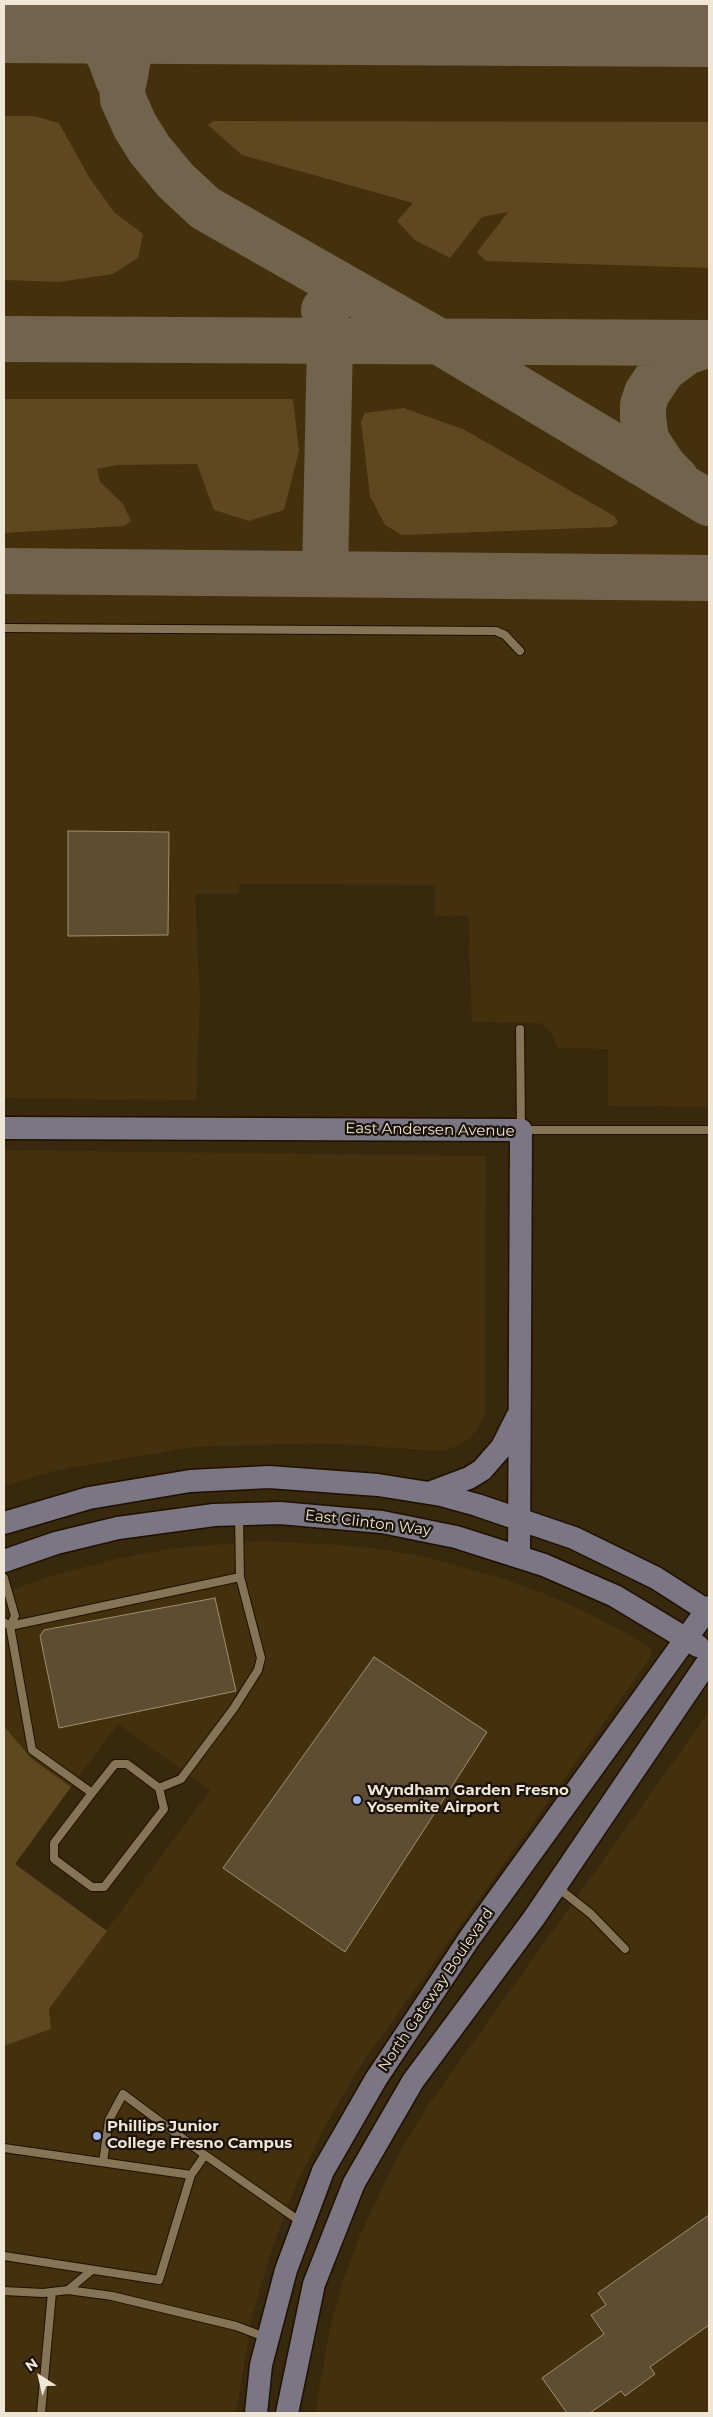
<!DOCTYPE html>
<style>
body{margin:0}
#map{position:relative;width:713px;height:2417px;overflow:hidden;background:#38280d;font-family:Montserrat,sans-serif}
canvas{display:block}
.frame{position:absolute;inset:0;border:5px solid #f0e6d6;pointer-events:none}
.north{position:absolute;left:15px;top:2352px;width:50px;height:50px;-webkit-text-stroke:4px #1a1307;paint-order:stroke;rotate:325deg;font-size:14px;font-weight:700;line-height:20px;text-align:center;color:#f0e6d6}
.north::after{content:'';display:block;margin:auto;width:18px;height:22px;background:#f0e6d6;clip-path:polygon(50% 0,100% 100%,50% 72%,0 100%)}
</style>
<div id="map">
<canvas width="713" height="2417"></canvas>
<div class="frame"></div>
<div class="north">N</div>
</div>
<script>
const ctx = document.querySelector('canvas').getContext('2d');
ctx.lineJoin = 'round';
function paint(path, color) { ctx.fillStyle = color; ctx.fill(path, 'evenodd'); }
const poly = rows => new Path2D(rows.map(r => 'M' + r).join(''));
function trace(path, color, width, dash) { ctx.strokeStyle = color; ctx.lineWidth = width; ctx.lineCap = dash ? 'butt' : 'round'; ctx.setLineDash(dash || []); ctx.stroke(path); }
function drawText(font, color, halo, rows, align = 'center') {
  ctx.font = font + ' Montserrat,sans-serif'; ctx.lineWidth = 4.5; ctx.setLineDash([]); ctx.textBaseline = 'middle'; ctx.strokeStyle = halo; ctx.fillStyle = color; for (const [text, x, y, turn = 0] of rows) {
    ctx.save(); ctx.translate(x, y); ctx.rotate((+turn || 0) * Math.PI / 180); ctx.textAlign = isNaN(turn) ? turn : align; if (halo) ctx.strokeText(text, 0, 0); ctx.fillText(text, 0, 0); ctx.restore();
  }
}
paint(poly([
 [4,4,709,4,709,1107,608,1106,608,1049,557,1048,552,1033,540,1023,472,1022,468,915,435,916,435,885,240,884,238,894,195,894,200,998,196,1100,4,1098],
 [4,1150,486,1156,485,1412,479,1426,470,1438,457,1446,442,1451,322,1443,192,1447,54,1471,4,1486],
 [264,1541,341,1545,379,1549,420,1556,495,1576,543,1593,590,1614,649,1646,652,1655,362,2064,327,2123,296,2185,272,2249,252,2317,236,2413,4,2413,4,2046,51,2029,49,2009,210,1790,118,1724,71,1787,31,1758,4,1726,4,1593,50,1576,124,1557,175,1548],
 [709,1712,709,2413,315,2413,330,2328,343,2281,360,2235,397,2157,427,2107]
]), '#44300c');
paint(poly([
 [4,116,34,116,59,123,89,177,114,212,143,234,138,258,113,274,59,282,4,280],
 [214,121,709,122,709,268,486,261,477,252,508,212,482,217,450,258,416,241,397,221,413,203,242,155,208,125],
 [4,399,293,399,299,451,284,510,249,521,214,510,197,464,117,465,97,469,100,482,123,504,131,521,124,526,4,533],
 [404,408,465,430,614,516,618,522,612,527,402,535,385,525,370,496,361,421,365,413],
 [4,1726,31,1758,71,1787,15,1864,107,1931,49,2009,51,2029,4,2046]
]), '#5f471f');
trace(poly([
 [116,4,123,99,135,126,150,150,176,181,205,208,440,342,709,503],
 [47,5,71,16,95,34,110,57,118,79],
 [124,81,129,53,137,38,149,27,174,16,211,6],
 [324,310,330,341,325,574],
 [4,339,709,343],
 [676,479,664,467,646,440,643,417,643,405,647,393,663,369,686,352,709,344],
 [4,571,709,578]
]), '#72644c', 46);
trace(poly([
 [4,5,709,9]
]), '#72644c', 116);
const building = poly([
 [68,831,169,832,168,935,68,936,68,831],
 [215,1598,236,1691,59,1728,40,1636,44,1630,215,1598],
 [374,1657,487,1732,345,1952,223,1868,374,1657],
 [709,2215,709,2325,650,2367,655,2374,625,2396,621,2391,590,2413,567,2413,542,2378,604,2334,591,2315,606,2305,598,2293,709,2215]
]);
paint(building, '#5e4d32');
trace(building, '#a28f72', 1);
const lane = poly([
 [4,628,496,631,505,635,520,651],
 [520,1029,521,1130,709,1130],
 [4,1578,15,1616,10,1626,4,1622],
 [159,1788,181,1779,234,1708,258,1670,261,1658,240,1577],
 [92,1793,115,1764,127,1764,159,1788,164,1809,104,1887,92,1887,54,1859,54,1843,92,1793,32,1750,10,1626,240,1577,239,1516],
 [557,1887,591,1914,625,1949],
 [4,2148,191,2175,205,2155,301,2222],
 [103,2162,109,2120,123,2094,205,2155],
 [4,2256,159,2280,191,2175],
 [68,2290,112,2296,236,2326,265,2337],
 [4,2291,43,2293,68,2290,92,2270],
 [41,2413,52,2292]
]);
const secondary = poly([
 [4,1128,521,1130,519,1556],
 [429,1493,469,1478,482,1470,502,1447,517,1417],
 [4,1523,89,1498,190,1481,269,1477,378,1485,441,1495,477,1505,574,1538,656,1578,709,1612],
 [4,1561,56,1543,118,1528,214,1515,280,1513,382,1522,456,1537,544,1565,615,1596,698,1646],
 [256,2413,261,2365,286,2270,323,2171,376,2079,469,1939,709,1607],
 [287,2413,314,2284,354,2183,413,2081,534,1918,709,1660]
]);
trace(lane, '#1f1000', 10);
trace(secondary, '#1f1000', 25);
trace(lane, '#877457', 8);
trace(secondary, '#7a7683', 22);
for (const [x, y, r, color] of [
 [357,1800,5,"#9cb4fd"],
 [97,2136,5,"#9cb4fd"]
]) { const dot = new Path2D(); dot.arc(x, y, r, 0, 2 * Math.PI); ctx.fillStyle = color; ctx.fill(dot); trace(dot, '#1a1307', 2); }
drawText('15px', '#f0e6d6', '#1a1307', [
 ["East Andersen Avenue",430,1130,1],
 ["East Clinton Way",368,1523,7],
 ["North Gateway Boulevard",436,1990,-56]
]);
drawText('bold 15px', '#f0e6d6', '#1a1307', [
 ["Wyndham Garden Fresno",367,1791],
 ["Yosemite Airport",367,1808],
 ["Phillips Junior",107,2127],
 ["College Fresno Campus",107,2144]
], 'left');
</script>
